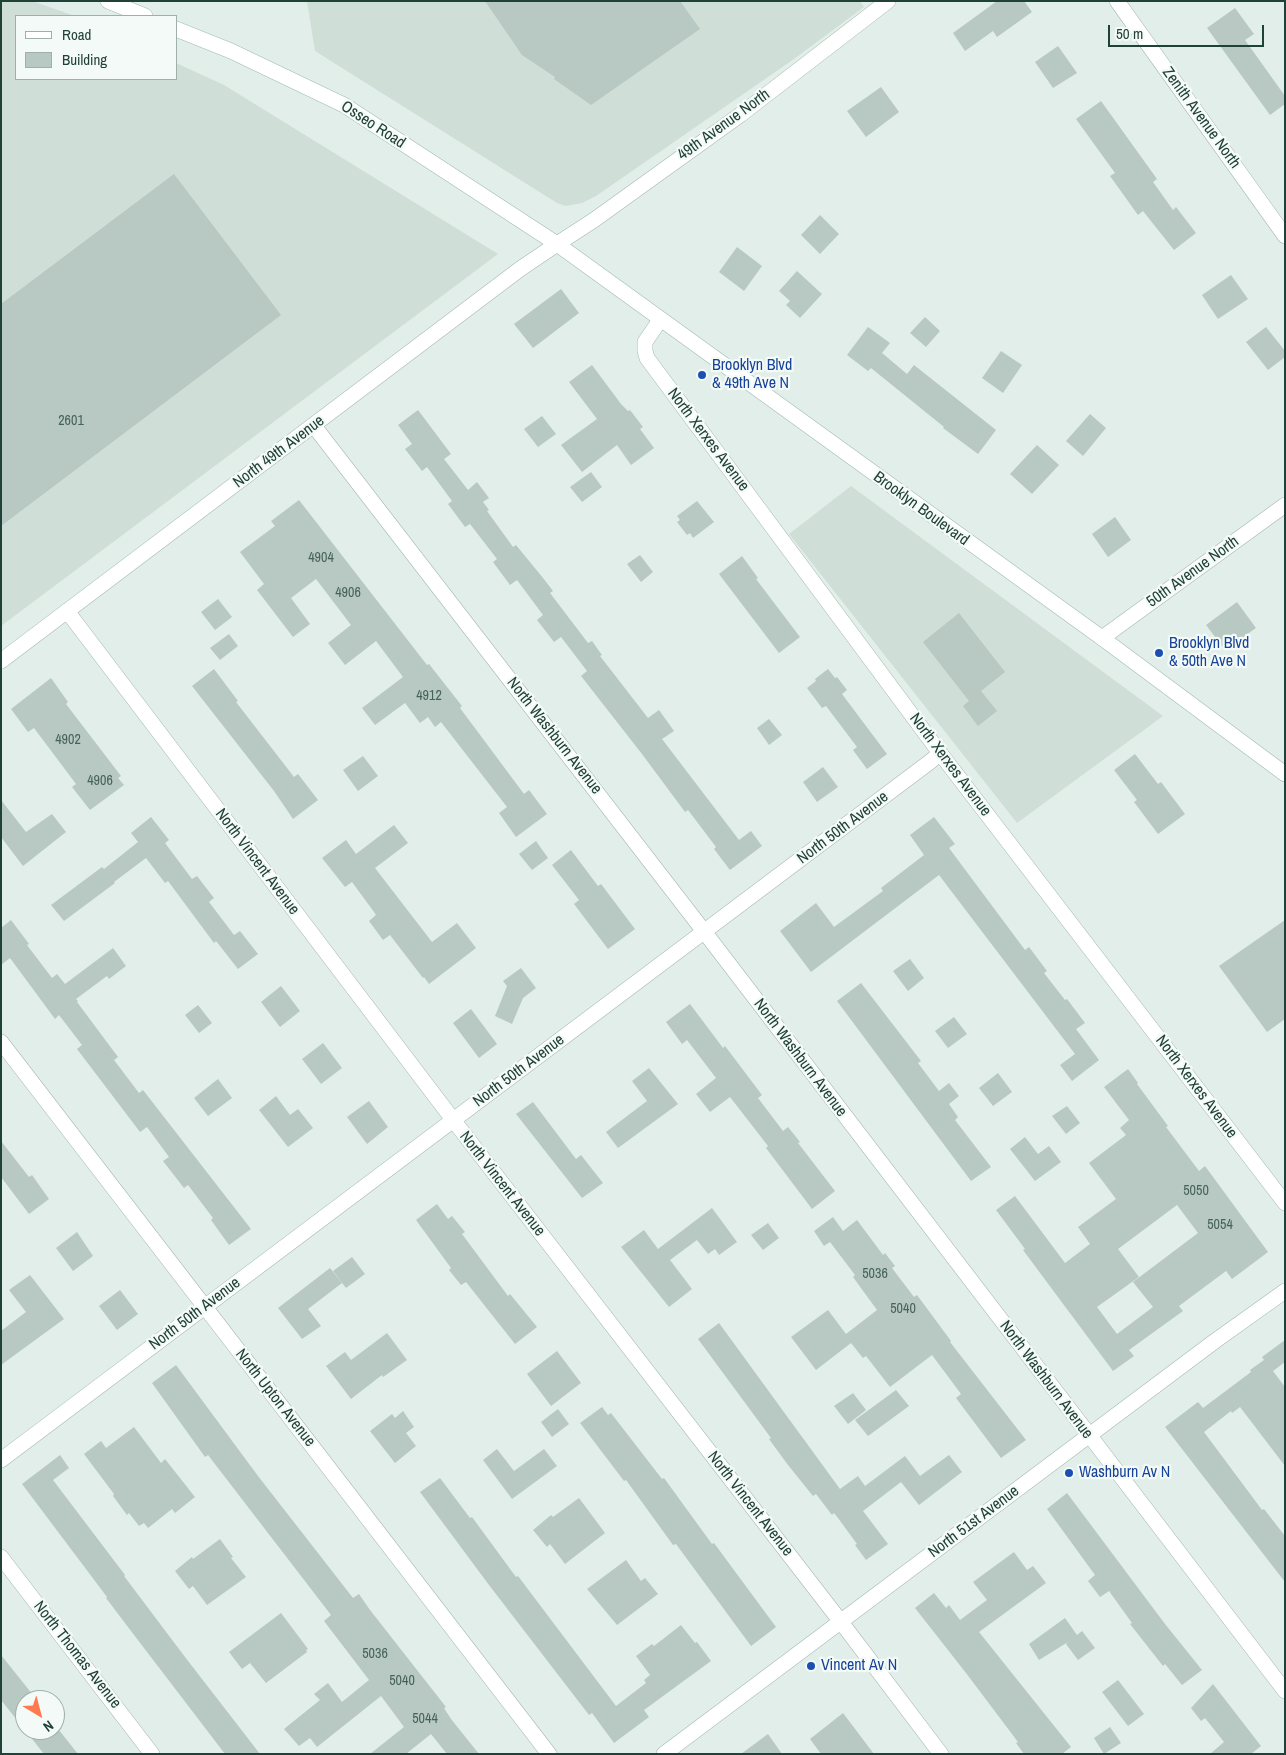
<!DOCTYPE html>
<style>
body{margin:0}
#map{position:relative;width:1286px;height:1755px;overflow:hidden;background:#e2eee9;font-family:"Archivo Narrow",sans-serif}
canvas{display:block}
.frame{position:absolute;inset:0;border:2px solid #204138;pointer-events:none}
.legend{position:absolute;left:15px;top:15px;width:162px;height:65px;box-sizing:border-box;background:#f4faf7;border:1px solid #9fb0ab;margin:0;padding:6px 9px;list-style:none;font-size:15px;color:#204138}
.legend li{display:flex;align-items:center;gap:10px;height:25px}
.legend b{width:25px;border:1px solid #9fb0ab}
.north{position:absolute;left:15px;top:1690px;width:50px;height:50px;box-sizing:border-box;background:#f4faf7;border:1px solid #9fb0ab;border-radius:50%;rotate:143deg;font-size:14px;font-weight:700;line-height:20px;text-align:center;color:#204138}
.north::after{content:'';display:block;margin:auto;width:18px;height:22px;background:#ff7a4f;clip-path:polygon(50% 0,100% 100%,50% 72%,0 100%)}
.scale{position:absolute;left:1108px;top:25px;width:156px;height:22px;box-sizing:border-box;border:2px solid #204138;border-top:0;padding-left:6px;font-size:15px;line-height:18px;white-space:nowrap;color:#204138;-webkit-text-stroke:4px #f4faf7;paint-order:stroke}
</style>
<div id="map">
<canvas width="1286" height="1755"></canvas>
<div class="frame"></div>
<ul class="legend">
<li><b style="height:6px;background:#fff"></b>Road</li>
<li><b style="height:14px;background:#b7c9c2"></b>Building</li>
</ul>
<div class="north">N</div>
<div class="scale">50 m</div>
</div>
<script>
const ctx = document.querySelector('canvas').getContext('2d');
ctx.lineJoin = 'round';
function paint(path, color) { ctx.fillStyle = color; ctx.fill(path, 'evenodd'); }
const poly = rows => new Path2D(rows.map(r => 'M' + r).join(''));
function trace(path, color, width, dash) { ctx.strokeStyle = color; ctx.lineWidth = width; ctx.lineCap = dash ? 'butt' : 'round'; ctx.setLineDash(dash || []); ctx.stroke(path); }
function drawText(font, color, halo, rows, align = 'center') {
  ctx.font = font + ' "Archivo Narrow",sans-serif'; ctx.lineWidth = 4.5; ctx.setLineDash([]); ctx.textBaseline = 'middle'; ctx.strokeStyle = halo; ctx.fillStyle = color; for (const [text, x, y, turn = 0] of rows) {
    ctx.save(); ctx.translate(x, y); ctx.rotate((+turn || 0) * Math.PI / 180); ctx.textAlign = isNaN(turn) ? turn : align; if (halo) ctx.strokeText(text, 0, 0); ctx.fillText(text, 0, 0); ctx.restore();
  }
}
paint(poly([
 [1,1,32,1,75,16,16,16,16,79,176,79,176,63,224,85,498,254,1,626],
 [307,1,860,1,864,7,794,59,596,196,582,203,566,206,557,203,315,51],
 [851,486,1163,716,1017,823,789,534]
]), '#d0ded8');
paint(poly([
 [485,1,680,1,700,29,591,105,554,79,555,77,522,55],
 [997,1,1024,1,1032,12,997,37,993,31,965,51,953,33],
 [1235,8,1254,34,1245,40,1285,96,1285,104,1270,115,1207,28],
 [1058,46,1077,73,1053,88,1035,62],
 [881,87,899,112,866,137,847,111],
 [1101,101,1157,179,1153,182,1173,210,1176,207,1196,233,1174,250,1143,211,1138,215,1110,176,1115,173,1076,119],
 [174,174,281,315,1,526,1,304],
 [820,215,839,234,820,254,801,235],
 [737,247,762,266,744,291,719,272],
 [797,271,822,294,800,318,786,305,790,301,779,291],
 [1231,275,1248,299,1218,319,1202,295],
 [561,289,579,313,533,348,514,324],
 [925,317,940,331,926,347,910,333],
 [868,327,890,343,882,353,907,374,914,365,996,430,978,454,943,428,944,427,871,368,868,371,847,355],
 [1266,327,1285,351,1285,357,1268,370,1246,342],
 [1001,351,1022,365,1003,393,982,378],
 [592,365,621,404,628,411,630,410,643,427,640,429,654,448,631,465,617,445,582,472,561,445,597,419,569,382],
 [418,410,451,454,444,459,468,490,477,482,489,498,483,502,489,510,487,511,513,547,516,545,543,578,553,591,550,593,588,643,592,641,602,655,600,656,648,718,659,710,674,731,662,739,739,840,751,831,762,846,730,870,714,849,716,847,688,810,685,812,642,754,581,676,587,671,561,637,554,642,537,620,543,615,517,580,510,585,493,562,497,559,470,524,465,527,448,504,452,501,427,467,422,471,405,449,412,444,398,425],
 [1090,414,1106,428,1083,456,1066,441],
 [542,416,556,434,538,447,524,429],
 [1037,445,1059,465,1032,494,1010,474],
 [591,472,602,487,582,502,570,487],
 [299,500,427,665,429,664,462,706,460,708,524,794,529,790,547,814,516,837,499,813,507,807,441,722,435,727,428,717,420,723,405,703,375,725,362,708,403,677,376,641,345,665,328,643,351,625,316,579,291,598,310,624,293,637,257,590,264,584,240,552,275,526,271,521],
 [697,501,714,522,693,538,690,533,687,535,677,522,680,520,677,516],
 [1115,517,1131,540,1108,557,1092,534],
 [640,555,653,572,641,582,627,564],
 [742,556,758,578,756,579,800,637,779,653,719,574],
 [218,599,232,617,215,630,201,612],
 [1237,602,1256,628,1225,650,1206,625],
 [959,613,1005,672,981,691,997,711,978,726,963,706,969,701,923,642],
 [229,634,238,646,220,660,210,648],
 [214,669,238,701,236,702,294,777,298,774,318,800,293,819,274,791,192,686],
 [828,669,835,678,837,677,847,690,842,694,887,754,867,769,853,750,857,747,826,706,822,708,807,688,816,681,815,679],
 [51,678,68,702,66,704,121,776,118,778,124,785,90,810,72,787,76,784,34,728,28,732,11,709],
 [769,719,782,735,769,745,757,728],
 [1135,754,1158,784,1161,782,1185,814,1158,834,1134,802,1137,800,1114,770],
 [363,756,378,776,358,791,343,770],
 [823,767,838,787,817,802,803,782],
 [1,800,26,832,52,814,66,832,23,866,1,837],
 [151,817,169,840,165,843,192,879,197,876,214,898,209,902,234,935,240,931,258,954,238,969,216,941,214,943,168,881,165,883,146,858,114,882,115,883,64,921,51,905,102,867,104,869,138,842,131,833],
 [934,817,955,844,949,848,1025,950,1029,947,1047,971,1044,973,1065,1000,1067,999,1085,1023,1076,1029,1099,1060,1072,1081,1060,1065,1075,1054,939,875,811,972,780,931,816,903,834,927,883,891,881,888,924,855,910,835],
 [394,825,408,843,375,868,432,942,457,923,476,948,429,984,424,977,423,978,390,935,383,940,369,921,376,915,374,912,352,882,345,887,322,858,346,840,356,854],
 [536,841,548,858,532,870,519,854],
 [571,850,598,886,601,884,635,929,608,949,574,904,579,900,552,865],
 [11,920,29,944,27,945,52,978,57,974,65,984,113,948,126,966,109,979,107,976,76,999,78,1001,77,1002,118,1057,114,1060,139,1093,143,1090,251,1229,229,1245,211,1220,213,1218,188,1185,184,1188,163,1161,169,1157,147,1127,140,1132,77,1049,82,1045,59,1015,55,1019,10,958,1,965,1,928],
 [1285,920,1285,1019,1267,1032,1219,966],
 [910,959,924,978,908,991,893,971],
 [521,968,536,988,523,998,512,1024,495,1016,507,986,503,981],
 [861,983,921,1061,918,1063,939,1091,949,1083,959,1096,949,1104,958,1117,955,1120,991,1167,971,1181,837,1001],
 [281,986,300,1011,280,1027,261,1002],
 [690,1004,723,1048,725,1046,762,1095,758,1098,783,1131,788,1127,800,1142,798,1143,835,1191,812,1209,766,1148,768,1146,730,1097,710,1112,696,1094,716,1078,687,1040,682,1044,666,1022],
 [198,1005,212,1023,199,1033,185,1015],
 [471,1009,497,1044,479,1058,453,1023],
 [954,1017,967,1034,948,1048,935,1031],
 [323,1043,342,1068,321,1084,302,1059],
 [649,1068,678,1104,618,1148,606,1132,647,1101,632,1081],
 [1128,1069,1138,1083,1137,1084,1168,1126,1166,1127,1199,1171,1205,1166,1268,1252,1232,1279,1226,1271,1179,1306,1183,1311,1129,1350,1134,1356,1113,1371,1023,1250,1025,1249,996,1210,1015,1196,1065,1263,1090,1244,1078,1227,1116,1199,1089,1163,1126,1135,1120,1128,1129,1120,1104,1087],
 [1177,1205,1198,1233,1133,1282,1153,1307,1117,1334,1097,1307,1139,1277,1118,1249],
 [998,1073,1012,1092,993,1106,979,1088],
 [218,1079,232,1098,208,1116,194,1098],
 [276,1096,290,1115,298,1109,313,1128,288,1147,259,1110],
 [369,1101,388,1127,367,1144,347,1117],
 [533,1102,576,1159,581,1155,603,1183,582,1198,516,1114],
 [1067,1106,1080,1123,1066,1134,1052,1116],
 [1025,1137,1038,1154,1049,1146,1061,1162,1035,1181,1010,1149],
 [1,1141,29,1177,32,1175,49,1199,29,1214,1,1177],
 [437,1204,448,1219,452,1216,465,1232,462,1234,508,1296,510,1294,537,1327,515,1344,466,1282,461,1285,449,1270,451,1268,416,1220],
 [712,1208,737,1242,719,1255,715,1249,708,1254,697,1240,670,1260,692,1289,669,1307,621,1247,644,1230,658,1249],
 [833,1217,843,1231,857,1220,883,1255,885,1253,895,1266,892,1268,914,1297,917,1295,951,1341,950,1342,1026,1440,1001,1458,956,1398,961,1394,932,1355,890,1387,866,1356,863,1358,851,1343,816,1370,791,1337,828,1310,846,1334,877,1310,853,1277,855,1275,830,1242,824,1246,814,1231],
 [768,1223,779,1238,763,1250,751,1235],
 [77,1232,93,1256,73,1271,56,1248],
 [352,1257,365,1274,346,1288,333,1271],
 [330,1268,342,1283,308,1309,321,1326,302,1339,278,1308],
 [30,1275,64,1319,1,1365,1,1331,26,1312,9,1290],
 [120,1290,138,1314,117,1330,99,1306],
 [719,1323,840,1489,858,1476,865,1486,905,1456,920,1476,949,1455,962,1472,919,1505,901,1482,863,1511,888,1544,866,1560,855,1545,857,1544,838,1518,834,1513,832,1515,816,1494,813,1496,788,1465,769,1439,771,1438,698,1339],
 [387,1333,407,1360,383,1377,382,1375,351,1399,326,1366,345,1352,351,1360],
 [1285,1340,1285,1362,1273,1371,1285,1387,1285,1466,1240,1407,1232,1413,1231,1411,1204,1432,1262,1510,1264,1509,1285,1536,1285,1582,1165,1427,1198,1402,1203,1408,1251,1372,1250,1370,1264,1360,1262,1357],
 [557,1351,581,1383,551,1406,527,1374],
 [176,1365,258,1476,353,1598,359,1594,370,1610,446,1707,444,1708,451,1719,479,1754,447,1754,431,1734,406,1754,370,1754,404,1727,381,1696,317,1747,310,1738,299,1746,284,1729,320,1700,314,1694,328,1683,342,1702,369,1680,324,1621,331,1615,208,1455,205,1457,152,1383],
 [896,1390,909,1406,868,1436,855,1420],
 [853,1393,866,1410,848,1424,834,1406],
 [602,1407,608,1415,611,1413,662,1479,664,1478,712,1544,714,1543,776,1627,751,1646,676,1544,673,1545,626,1480,624,1481,580,1423],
 [558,1409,569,1424,552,1437,541,1422],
 [403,1411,414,1427,406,1433,416,1446,395,1463,370,1431,392,1414,395,1418],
 [134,1427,161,1463,165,1459,195,1497,175,1513,172,1509,148,1528,144,1523,139,1526,129,1513,127,1515,113,1496,114,1494,84,1454,101,1441,106,1448],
 [497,1449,514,1471,544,1449,557,1466,512,1499,483,1460],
 [60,1455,69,1468,53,1480,125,1575,124,1576,185,1657,260,1754,225,1754,131,1631,106,1598,107,1597,22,1484],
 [440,1478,470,1518,472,1517,516,1577,518,1576,616,1706,646,1683,644,1680,650,1675,636,1656,652,1644,654,1646,681,1625,695,1643,697,1642,711,1661,644,1710,649,1717,614,1743,592,1713,589,1715,489,1585,420,1492],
 [1067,1493,1165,1624,1202,1670,1182,1685,1165,1664,1163,1666,1130,1624,1132,1623,1109,1591,1100,1597,1088,1581,1095,1575,1047,1509],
 [579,1498,605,1533,565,1564,550,1544,547,1547,533,1530,551,1515,553,1517],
 [220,1539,233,1557,231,1558,246,1577,207,1605,193,1586,189,1589,175,1571,192,1557,193,1559],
 [1014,1552,1027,1570,1033,1566,1046,1583,979,1632,1071,1747,1062,1754,1024,1754,1016,1743,1018,1742,966,1673,915,1608,934,1593,946,1608,949,1605,960,1620,987,1600,973,1582],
 [626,1560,641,1581,645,1578,658,1594,617,1625,587,1589],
 [281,1613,308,1649,306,1650,307,1652,266,1683,250,1663,242,1669,229,1652],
 [1065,1618,1077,1635,1082,1631,1095,1648,1078,1660,1066,1644,1068,1642,1039,1660,1029,1644],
 [1,1655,37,1700,25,1700,25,1730,1,1700],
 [1118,1680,1144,1714,1128,1726,1102,1692],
 [1213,1684,1261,1746,1251,1754,1210,1754,1224,1742,1205,1718,1201,1721,1191,1708],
 [843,1713,874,1754,821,1754,810,1739],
 [55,1725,78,1754,44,1754,25,1730,55,1730],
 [1110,1727,1121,1743,1104,1754,1094,1738],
 [768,1734,782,1754,741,1754]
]), '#b7c9c2');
const minor = poly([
 [1117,1,1285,236],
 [557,244,594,220,740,115,888,1],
 [660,320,645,342,645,351,647,358,940,753,1285,1203],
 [314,426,716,947,1285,1691],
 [67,611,454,1121,841,1622,941,1754],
 [1102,638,1285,505],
 [1,1042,549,1754],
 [1,1460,931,761,940,753],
 [1,1557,152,1754],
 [664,1754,1215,1341,1285,1291]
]);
const tertiary = poly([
 [1,661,520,269,557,244]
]);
const secondary = poly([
 [108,1,145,16],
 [176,29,231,51,344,105,557,244,1102,638,1285,774]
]);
trace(minor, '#a4b7b0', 16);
trace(tertiary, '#a4b7b0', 16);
trace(secondary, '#9fbbb1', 16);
trace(minor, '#fff', 15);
trace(tertiary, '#fff', 15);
trace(secondary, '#fff', 15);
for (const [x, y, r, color] of [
 [702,375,5,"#1a4fb4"],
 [1159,653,5,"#1a4fb4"],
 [1069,1473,5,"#1a4fb4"],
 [811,1666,5,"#1a4fb4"]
]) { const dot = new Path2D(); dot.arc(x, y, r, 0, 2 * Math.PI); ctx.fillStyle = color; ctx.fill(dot); trace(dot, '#f4faf7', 2); }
drawText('14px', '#46635a', null, [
 ["2601",71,421],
 ["4904",321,558],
 ["4906",348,593],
 ["4912",429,696],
 ["4902",68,740],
 ["4906",100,781],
 ["5050",1196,1191],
 ["5054",1220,1225],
 ["5036",875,1274],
 ["5040",903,1309],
 ["5036",375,1654],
 ["5040",402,1681],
 ["5044",425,1719]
]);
drawText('16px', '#204138', '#f4faf7', [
 ["Zenith Avenue North",1201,118,54],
 ["Osseo Road",373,125,33],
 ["49th Avenue North",724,125,-36],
 ["North Xerxes Avenue",708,440,53],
 ["North 49th Avenue",279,452,-37],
 ["Brooklyn Boulevard",921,509,36],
 ["50th Avenue North",1193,572,-36],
 ["North Washburn Avenue",554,736,52],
 ["North Xerxes Avenue",950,765,53],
 ["North 50th Avenue",843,828,-37],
 ["North Vincent Avenue",257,862,53],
 ["North Washburn Avenue",800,1058,53],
 ["North 50th Avenue",519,1071,-37],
 ["North Xerxes Avenue",1196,1087,53],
 ["North Vincent Avenue",502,1184,52],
 ["North 50th Avenue",195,1314,-37],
 ["North Washburn Avenue",1046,1380,53],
 ["North Upton Avenue",275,1398,52],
 ["North Vincent Avenue",750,1504,52],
 ["North 51st Avenue",974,1522,-37],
 ["North Thomas Avenue",77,1655,52]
]);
drawText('16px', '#164399', '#f4faf7', [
 ["Brooklyn Blvd",712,366],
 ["& 49th Ave N",712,384],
 ["Brooklyn Blvd",1169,644],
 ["& 50th Ave N",1169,662],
 ["Washburn Av N",1079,1473],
 ["Vincent Av N",821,1666]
], 'left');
</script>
